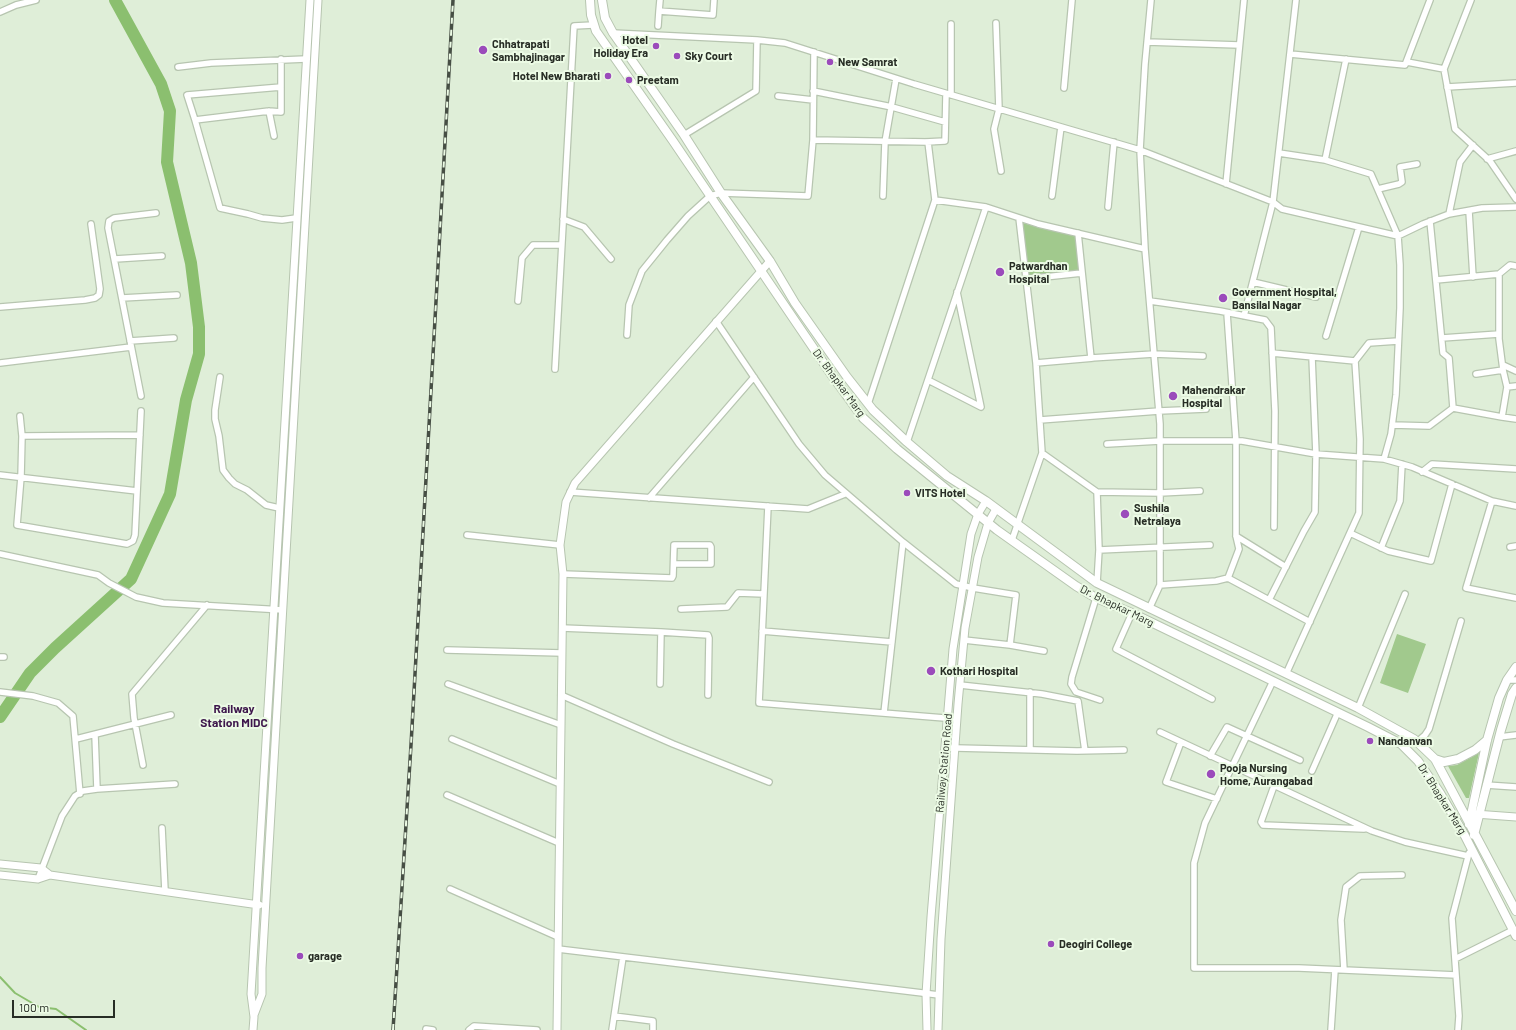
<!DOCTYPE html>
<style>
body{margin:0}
#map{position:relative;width:1516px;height:1030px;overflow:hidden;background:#dfeed8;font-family:Barlow,sans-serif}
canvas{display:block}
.scale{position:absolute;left:12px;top:1000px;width:103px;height:18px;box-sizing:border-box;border:2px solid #272d25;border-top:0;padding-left:5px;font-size:12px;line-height:14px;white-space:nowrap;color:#272d25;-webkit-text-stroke:3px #ecfbe5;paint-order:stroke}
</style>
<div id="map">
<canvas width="1516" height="1030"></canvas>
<div class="scale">100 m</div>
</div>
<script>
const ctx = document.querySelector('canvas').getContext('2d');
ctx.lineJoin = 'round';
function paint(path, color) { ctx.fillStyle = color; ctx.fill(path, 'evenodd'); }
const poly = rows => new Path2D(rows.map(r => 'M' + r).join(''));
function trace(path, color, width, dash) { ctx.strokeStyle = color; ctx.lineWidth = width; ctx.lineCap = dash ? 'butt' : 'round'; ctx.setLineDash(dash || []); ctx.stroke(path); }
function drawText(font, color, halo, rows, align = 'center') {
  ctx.font = font + ' Barlow,sans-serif'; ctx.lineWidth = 4; ctx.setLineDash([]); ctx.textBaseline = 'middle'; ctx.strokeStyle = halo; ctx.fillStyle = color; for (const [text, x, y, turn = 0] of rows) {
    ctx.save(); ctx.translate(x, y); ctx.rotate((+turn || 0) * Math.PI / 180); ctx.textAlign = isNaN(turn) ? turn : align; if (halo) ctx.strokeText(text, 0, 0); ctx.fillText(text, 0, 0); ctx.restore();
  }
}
paint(poly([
 [1023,223,1075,236,1079,270,1028,276],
 [1397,634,1426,644,1408,693,1380,683],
 [1479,753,1469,798,1466,798,1448,766,1457,765]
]), '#a1c98d');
trace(poly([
 [0,977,15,993,39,1007,56,1009,86,1030]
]), '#8bbf6f', 2);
trace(poly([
 [0,717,30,673,55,648,131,579,170,494,186,400,199,354,199,327,191,263,167,162,170,111,161,84,115,0]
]), '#8bbf6f', 12);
const minor = poly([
 [660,0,659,11,713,15,714,0],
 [1471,0,1444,69,1455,129,1490,161,1516,199],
 [0,12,16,5,36,0],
 [996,23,999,109,994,129,1001,171],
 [951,24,951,95],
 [658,26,659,11],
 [613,33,757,40,785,43,914,84,1140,150,1273,202,1282,209,1398,236,1423,224,1449,214,1482,208,1516,207],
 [1147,42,1239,45],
 [1290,54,1405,65,1430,0],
 [281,59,281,112,269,111,195,120,220,208,248,214,262,218,282,220,296,218],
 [1407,62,1444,69],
 [178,67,211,63,306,59],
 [1447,87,1516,83],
 [1064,88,1072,0],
 [813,91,892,107,945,122],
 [778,96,813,100],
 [269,111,274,136],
 [195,120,187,95,281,87],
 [684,135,756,91,757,40],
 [813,140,928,142,935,200,868,404],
 [925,142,945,141,946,94],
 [1279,153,1325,160,1371,174,1398,236,1400,265,1400,308,1396,395,1391,434,1384,459],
 [1487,159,1516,151],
 [1325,160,1346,59],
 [1226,184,1244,0],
 [1378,189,1399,184,1402,182,1400,167,1417,164],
 [883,196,885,142,896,79],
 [1052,196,1061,127],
 [935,200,986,207,1038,224,1145,249],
 [1108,207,1114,142],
 [1469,211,1473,277],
 [1449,214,1460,162,1473,145],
 [563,219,584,227,611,259],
 [1078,233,1091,358,1154,354,1203,356],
 [115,259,162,256],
 [1026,279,1082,273],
 [1436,280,1499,274],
 [1253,282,1316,297],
 [122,298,177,295],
 [518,301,522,258,533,245,561,245],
 [1150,301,1220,311,1265,320,1271,328,1275,411,1274,527],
 [0,307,85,300,95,298,99,295,100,289,91,224],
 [1227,313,1236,441,1236,536,1239,549,1228,578,1310,622],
 [1244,316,1273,202,1296,0],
 [716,321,799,444,825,475,903,542,884,713],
 [627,335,629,305,642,271,667,240,688,216,710,196,721,193,808,196,813,140,814,52],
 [1326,336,1359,227],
 [1442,338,1499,334],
 [130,341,174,338],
 [1272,353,1355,361,1369,343,1398,341],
 [0,363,131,347],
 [1036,363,1094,358],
 [1503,365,1516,371],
 [555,369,574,26,593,25],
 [1503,370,1507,387,1502,417,1516,419],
 [1476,374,1503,370,1499,339,1499,274,1510,265,1516,266],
 [220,377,215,410,215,419,219,436,223,470,229,478,235,484,247,490,266,505,279,508],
 [928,380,981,407,957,292],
 [1507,387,1516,386],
 [141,396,108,228,109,221,114,218,156,213],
 [1453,408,1502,417],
 [20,416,22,436,21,477,17,525,127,544,133,541,135,535,141,411],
 [1040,420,1159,411,1206,409],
 [1392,425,1429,426,1453,408,1449,358,1443,353,1430,221],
 [22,436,140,435],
 [907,442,986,207],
 [1107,444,1160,441,1242,441,1316,454,1384,459,1412,467,1492,501,1516,506],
 [1042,453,1097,492],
 [1422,472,1432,464,1516,469],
 [0,475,137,491],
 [570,492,808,509,845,494],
 [649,498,754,377],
 [1492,501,1466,588,1516,598],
 [768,506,759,703,957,719],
 [1350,533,1388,551,1431,561,1452,484],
 [467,535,560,545],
 [1236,536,1286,567],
 [1012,540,1042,453,1036,363,1019,218],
 [903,542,956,584,973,588,1016,595,1010,645,964,640],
 [1510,547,1516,546],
 [1381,548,1400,501,1402,464],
 [1099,550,1210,545],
 [0,554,98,575,109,583,136,597,163,603,283,610],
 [563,574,672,578,673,576,674,546,674,545,710,545,711,547,711,564,674,564],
 [1097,583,1099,550,1097,492,1160,493,1200,491],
 [1160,585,1216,581,1228,578],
 [1096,598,1072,677,1071,684,1076,692,1100,700],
 [1269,600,1304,531,1315,512,1316,454,1312,357],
 [681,609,727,607,738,593,764,594],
 [1149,609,1160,585,1160,424,1145,249,1140,150,1145,64,1151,0],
 [1132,613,1116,649,1212,699],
 [562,628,661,632,708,635,709,638,708,695],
 [762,631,892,642],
 [1010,645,1044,651],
 [447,650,562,653],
 [0,657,4,657],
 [1286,674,1359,513,1360,439,1355,361],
 [1507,680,1516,680],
 [1273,681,1205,823,1194,863,1194,968,1299,968,1456,975],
 [448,684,561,725],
 [660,684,661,632],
 [960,685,1042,694,1078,701,1085,751],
 [0,692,33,696,58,703,73,716,80,794],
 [1030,692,1030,750],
 [561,695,673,744,769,782],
 [1358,708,1405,594],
 [1160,732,1372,831,1405,842,1468,856],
 [95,735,97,789],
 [1499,737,1516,735],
 [76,739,171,715],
 [452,739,560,784],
 [1181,742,1166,782,1217,799],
 [1417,742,1425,735,1429,729,1461,621],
 [945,748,956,748,1077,751,1124,750],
 [1210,756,1227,727,1300,760],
 [143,765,134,718,132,694,207,605],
 [1312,771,1338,712],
 [1486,785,1516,787],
 [1274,786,1261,822,1263,825,1364,829],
 [447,795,559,843],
 [162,828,165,891],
 [38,879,62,816,75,796,83,791,97,789,175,784],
 [450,889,558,937],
 [558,949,939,995],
 [1455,959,1513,930],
 [1344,970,1341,920,1346,887,1360,876,1402,875],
 [614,1016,653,1021,653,1030],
 [426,1029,433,1030],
 [469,1030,474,1026,537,1030],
 [612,1030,623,957],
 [1331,1030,1335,970],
 [1458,1030,1459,1016,1452,918,1469,853]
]);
const tertiary = poly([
 [1475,814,1516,817],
 [0,864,41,868,50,875],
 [0,875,38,879,50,875,259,905],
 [254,1015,262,994,262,968,318,0],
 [253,1030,254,1017,251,994,310,0],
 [557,1030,563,574,560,545,566,502,575,483,770,261],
 [927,1030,926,994,931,917,953,649,971,534,978,514,986,501],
 [938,1030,941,939,958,704,965,628,978,557,988,523,996,509]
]);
const secondary = poly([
 [590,0,591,15,596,31,673,141,831,374,863,418,897,449,997,530,1076,586,1096,598,1132,613,1368,727,1401,744,1418,761,1440,793,1465,836,1516,936],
 [602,0,605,18,613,33,684,135,721,193,770,261,795,303,847,377,873,410,907,442,947,476,986,501,1097,583,1358,708,1414,739,1435,759,1516,911],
 [1435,759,1444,762,1458,759,1475,750,1487,740],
 [1469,824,1487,740,1499,698,1507,680,1516,667],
 [1474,835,1501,730,1512,694,1516,688]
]);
trace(minor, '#b7c5b0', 8);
trace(tertiary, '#b7c5b0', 9);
trace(secondary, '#b7c5b0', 10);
trace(minor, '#fff', 5.5);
trace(tertiary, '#fff', 7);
trace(secondary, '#fff', 8);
const rail = poly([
 [393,1030,411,745,453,0]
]);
trace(rail, '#464e44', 3.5);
trace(rail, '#ecfbe5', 2, [6]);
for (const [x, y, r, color] of [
 [656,46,4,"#9b4bbb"],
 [483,50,5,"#9b4bbb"],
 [677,56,4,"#9b4bbb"],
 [830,62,4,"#9b4bbb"],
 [608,76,4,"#9b4bbb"],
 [629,80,4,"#9b4bbb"],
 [1000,272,5,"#9b4bbb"],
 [1223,298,5,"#9b4bbb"],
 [1173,396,5,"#9b4bbb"],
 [907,493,4,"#9b4bbb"],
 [1125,514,5,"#9b4bbb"],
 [931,671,5,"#9b4bbb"],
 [1370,741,4,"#9b4bbb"],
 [1211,774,5,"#9b4bbb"],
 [1051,944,4,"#9b4bbb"],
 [300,956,4,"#9b4bbb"]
]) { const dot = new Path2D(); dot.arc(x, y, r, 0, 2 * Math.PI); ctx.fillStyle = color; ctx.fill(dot); trace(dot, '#ecfbe5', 1.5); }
drawText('bold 11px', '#272d25', '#ecfbe5', [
 ["Hotel",648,40,"right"],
 ["Holiday Era",648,53,"right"],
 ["Chhatrapati",492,44],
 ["Sambhajinagar",492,57],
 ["Sky Court",685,56],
 ["New Samrat",838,62],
 ["Hotel New Bharati",600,76,"right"],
 ["Preetam",637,80],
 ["Patwardhan",1009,266],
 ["Hospital",1009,279],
 ["Government Hospital,",1232,292],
 ["Bansilal Nagar",1232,305],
 ["Mahendrakar",1182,390],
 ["Hospital",1182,403],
 ["VITS Hotel",915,493],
 ["Sushila",1134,508],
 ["Netralaya",1134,521],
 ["Kothari Hospital",940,671],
 ["Nandanvan",1378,741],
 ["Pooja Nursing",1220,768],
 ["Home, Aurangabad",1220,781],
 ["Deogiri College",1059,944],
 ["garage",308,956]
], 'left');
drawText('11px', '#272d25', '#ecfbe5', [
 ["Dr. Bhapkar Marg",839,383,54],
 ["Dr. Bhapkar Marg",1117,606,26],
 ["Railway Station Road",944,763,-85],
 ["Dr. Bhapkar Marg",1442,799,58]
]);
drawText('bold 12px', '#3e174c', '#ecfbe5', [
 ["Railway",234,709],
 ["Station MIDC",234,723]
]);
</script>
